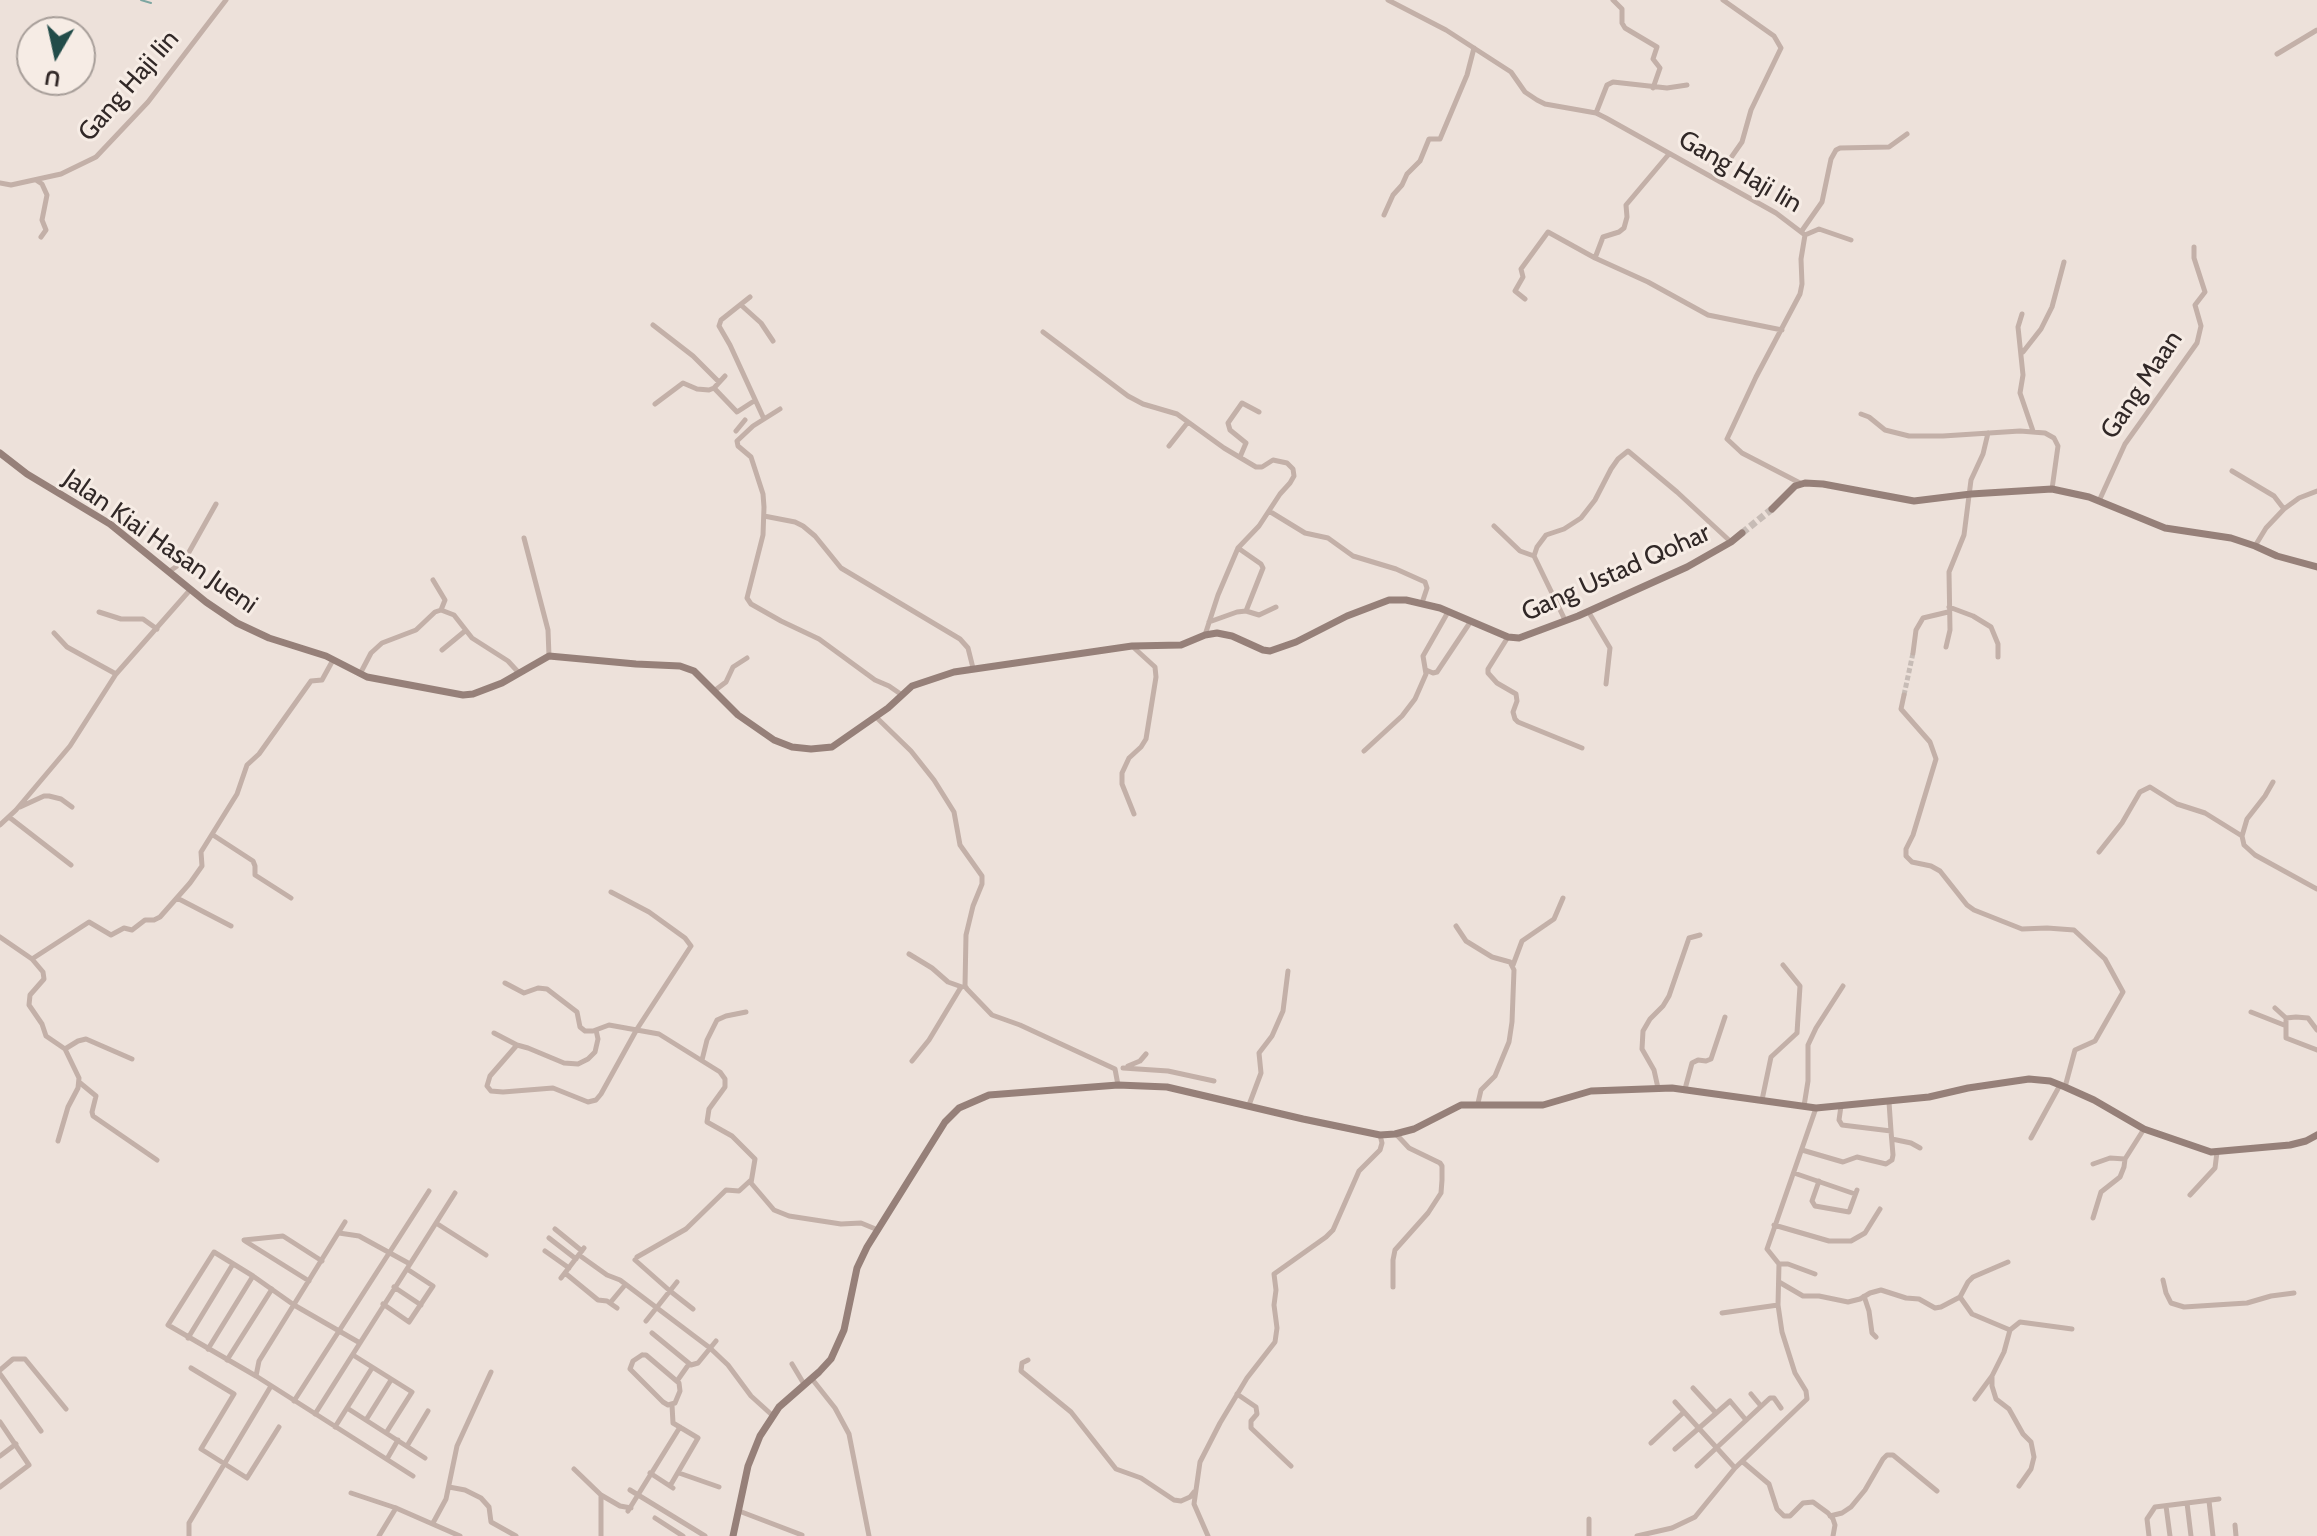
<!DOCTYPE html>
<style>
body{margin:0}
#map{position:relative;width:2317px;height:1536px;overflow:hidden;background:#ede1da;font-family:Cabin,sans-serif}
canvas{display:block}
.north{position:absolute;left:16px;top:16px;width:80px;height:80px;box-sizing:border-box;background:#f6ece5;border:2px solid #a79e99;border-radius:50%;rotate:189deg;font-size:22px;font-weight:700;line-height:32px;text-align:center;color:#312827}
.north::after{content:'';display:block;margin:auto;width:28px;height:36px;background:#224c49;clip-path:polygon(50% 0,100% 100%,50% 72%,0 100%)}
</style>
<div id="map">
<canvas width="2317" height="1536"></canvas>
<div class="north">U</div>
</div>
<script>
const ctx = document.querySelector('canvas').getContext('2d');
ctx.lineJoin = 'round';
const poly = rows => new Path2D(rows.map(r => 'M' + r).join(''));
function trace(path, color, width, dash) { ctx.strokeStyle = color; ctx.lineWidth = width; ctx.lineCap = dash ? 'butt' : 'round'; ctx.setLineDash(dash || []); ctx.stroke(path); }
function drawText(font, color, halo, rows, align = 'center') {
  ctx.font = font + ' Cabin,sans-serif'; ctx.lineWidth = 6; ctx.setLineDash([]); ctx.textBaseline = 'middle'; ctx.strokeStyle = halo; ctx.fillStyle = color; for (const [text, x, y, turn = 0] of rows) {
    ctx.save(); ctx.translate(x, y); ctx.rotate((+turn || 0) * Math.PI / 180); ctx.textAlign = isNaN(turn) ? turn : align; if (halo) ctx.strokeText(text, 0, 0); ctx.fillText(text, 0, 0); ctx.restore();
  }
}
trace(poly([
 [141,0,151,3]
]), '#7da6a1', 2);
trace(poly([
 [1904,695,1913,653]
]), '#c7bcb6', 5, [5, 2.5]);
trace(poly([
 [1742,533,1772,509]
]), '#c7bcb6', 7, [7, 3.5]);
trace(poly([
 [1388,0,1446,30,1511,72,1525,92,1537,100,1545,104,1596,113,1606,118,1776,213,1805,235,1801,259,1802,284,1800,294,1756,377,1727,439,1742,453,1800,483],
 [1613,0,1622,9,1622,23,1625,28,1657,47,1653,59,1660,68,1653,88],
 [2277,54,2317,30],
 [1596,113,1607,85,1613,82,1667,88,1687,85],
 [1669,154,1626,205,1627,217,1624,228,1619,232,1603,237,1595,258,1648,282,1708,315,1782,330],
 [1716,179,1742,142,1751,110,1781,48,1774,36,1723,0],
 [36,180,42,184,47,195,42,220,46,230,41,237],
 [0,183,11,185,61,174,96,157,148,102,226,0],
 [1384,215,1393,195,1402,185,1407,174,1420,161,1429,139,1440,139,1467,75,1474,48],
 [1801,232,1822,202,1831,159,1836,150,1840,148,1889,147,1907,134],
 [1805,235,1819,229,1851,240],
 [750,297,721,320,719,326,730,345,764,419],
 [1525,299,1515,291,1523,277,1521,269,1548,232,1595,258],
 [741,305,761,323,773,341],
 [2022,314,2018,327,2023,375,2020,393,2033,431],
 [653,325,693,356,719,382],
 [1043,332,1128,396,1143,404,1177,414,1224,448,1256,467,1262,467,1273,460,1287,463,1293,469,1294,476,1290,483,1280,494,1259,526,1238,548,1218,595,1205,635],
 [2023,352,2041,329,2052,307,2064,262],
 [714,388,737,412,754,401],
 [655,404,683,383,697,389,709,390,714,388,725,376],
 [780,409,753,426,737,441,738,446,751,457,763,494,764,507,763,535,747,598,751,604,781,621,819,639,875,680,889,686,902,695],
 [1861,414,1869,417,1885,430,1909,436,1943,436,2020,431,2045,433,2054,438,2058,446,2052,489],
 [736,431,745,420],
 [1169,446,1188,422],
 [1240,457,1246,443,1230,430,1228,423,1242,403,1259,412],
 [2232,471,2274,496,2284,509],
 [2099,501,2125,444,2197,343,2201,326,2195,305,2205,292,2194,258,2194,247],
 [1269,511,1305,533,1328,538,1353,556,1396,569,1425,582,1427,588,1422,603],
 [764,516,795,522,803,526,815,536,841,568,960,639,968,648,973,668],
 [1494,526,1520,551,1534,556,1565,620],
 [524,538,548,630,549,656],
 [2255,546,2266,528,2284,509,2299,498,2317,491],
 [1238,548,1261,564,1263,568,1246,611],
 [1534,556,1537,547,1546,535,1564,529,1581,518,1595,500,1611,469,1618,459,1628,451,1677,492,1731,542],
 [170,571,184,561,216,504],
 [433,580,445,600,441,610],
 [1949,607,1973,616,1991,627,1998,644,1998,657],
 [1588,611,1610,648,1606,684],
 [99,612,121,619,143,619,157,629],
 [1209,622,1237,612,1246,611,1259,615,1276,607],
 [54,633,67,647,116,674],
 [1508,637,1488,669,1488,673,1497,683,1516,694,1517,701,1513,712,1515,719,1518,722,1582,748],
 [1132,646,1155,667,1156,677,1146,739,1141,747,1129,758,1122,773,1122,784,1134,814],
 [1946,647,1950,630,1949,572,1964,535,1971,480,1983,454,1988,433],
 [442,650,465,631],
 [1913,653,1916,630,1923,618,1948,612],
 [1426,670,1433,673,1437,672,1471,621],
 [360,674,371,653,382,643,416,630,435,612,441,610,454,615,472,638,508,661,519,673],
 [714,691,726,682,733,667,747,658],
 [1904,695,1901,709,1930,742,1936,759,1913,835,1906,849,1906,856,1912,862,1931,866,1940,871,1967,905,1974,910,2022,929,2047,928,2074,930,2105,959,2123,992,2095,1041,2075,1050,2065,1087],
 [876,717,911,751,934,780,954,812,960,845,982,876,982,884,973,906,966,935,965,986,967,989,992,1015,1020,1025,1115,1069,1118,1085],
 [1364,751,1402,716,1415,699,1426,674,1423,656,1448,612],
 [20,807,44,796,49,796,61,799,72,807],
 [9,817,71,865],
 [0,825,16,810,70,746,116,674,190,590],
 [213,835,253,861,255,866,255,875,291,898],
 [2242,836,2247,819,2265,796,2273,782],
 [2099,852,2122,823,2140,792,2150,787,2177,804,2205,813,2242,836,2244,845,2255,855,2317,889],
 [177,898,231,926],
 [1456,926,1466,941,1492,957,1510,962,1514,970,1512,1022,1509,1042,1495,1076,1481,1090,1478,1103],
 [0,937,32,959,43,972,44,979,30,995,29,1005,42,1024,46,1036,65,1049,79,1078,78,1088,68,1107,58,1141],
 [909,954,932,968,948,982,962,987],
 [32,959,89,922,111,935,124,928,132,930,145,920,154,920,160,917,190,883,202,866,201,852,237,794,247,765,259,754,311,681,322,680,333,660],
 [1513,965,1522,941,1554,919,1563,898],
 [505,983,524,993,538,988,547,989,577,1012,580,1027,585,1031,593,1031,609,1025,659,1034,720,1072,725,1079,725,1087,709,1109,707,1122,732,1136,755,1159,751,1183,774,1210,789,1216,841,1224,861,1223,878,1230],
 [2275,1008,2286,1018,2296,1017,2308,1018,2317,1030],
 [2251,1012,2284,1025],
 [2286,1018,2286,1038,2317,1050],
 [596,1030,598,1039,595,1052,588,1059,578,1064,564,1063,528,1048,517,1045,490,1076,487,1086,491,1091,503,1092,553,1088,588,1102,596,1100,601,1094,637,1029,691,946,685,938,649,912,611,892],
 [494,1033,517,1045],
 [65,1049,78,1041,86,1039,132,1059],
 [702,1060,707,1040,717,1020,726,1016,746,1012],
 [912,1061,929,1040,961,987],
 [1128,1066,1140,1061,1146,1054],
 [1123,1068,1168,1071,1214,1081],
 [79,1082,96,1096,92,1112,93,1116,157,1160],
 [1658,1088,1654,1070,1642,1049,1643,1031,1650,1019,1663,1006,1669,996,1689,938,1700,935],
 [1685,1089,1692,1063,1698,1060,1706,1061,1711,1059,1725,1017],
 [1762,1100,1771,1057,1797,1033,1800,986,1783,965],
 [1249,1105,1261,1073,1259,1053,1272,1036,1283,1011,1288,971],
 [1804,1106,1808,1081,1808,1045,1816,1028,1843,986],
 [1841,1106,1839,1120,1842,1125,1891,1131,1889,1102],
 [2031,1138,2060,1085],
 [1892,1139,1911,1143,1920,1148],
 [1802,1150,1843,1162,1857,1157,1886,1164,1892,1160,1893,1155,1891,1131],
 [2093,1164,2110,1158,2125,1159,2144,1129],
 [1794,1173,1855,1194],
 [1819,1181,1812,1201,1815,1206,1849,1212,1857,1190],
 [2190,1195,2215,1168,2217,1152],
 [2093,1218,2101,1192,2120,1177,2124,1167,2125,1159],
 [345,1222,259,1361,256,1376,413,1476],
 [436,1223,486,1255],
 [1774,1225,1829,1241,1851,1241,1865,1233,1880,1209],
 [555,1229,582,1251],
 [339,1233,359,1236,410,1264],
 [549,1238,576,1259],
 [244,1240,283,1236,322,1261],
 [245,1241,309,1281],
 [545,1251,569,1268],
 [579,1255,607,1275,620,1280,710,1348,728,1365,751,1396,772,1415],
 [637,1257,686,1229,726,1190,739,1191,751,1180],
 [635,1260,670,1291,693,1309],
 [1779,1264,1788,1264,1815,1274],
 [565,1273,598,1300,607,1301,617,1308],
 [561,1278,584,1248],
 [2163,1280,2166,1293,2171,1303,2184,1307,2247,1303,2271,1296,2294,1293],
 [1779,1282,1803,1296,1819,1296,1848,1302,1860,1299,1870,1293,1881,1290,1906,1298,1919,1299,1935,1308,1941,1307,1960,1297,1968,1282,1973,1277,2008,1262],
 [394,1287,421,1305],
 [1393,1287,1393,1260,1395,1250,1428,1213,1441,1193,1442,1180,1442,1166,1440,1163,1409,1148,1396,1134],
 [1864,1296,1869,1311,1872,1333,1876,1337],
 [1960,1297,1972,1314,2010,1330,2004,1352,1992,1376,1975,1399],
 [610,1303,625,1285],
 [383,1304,409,1322,433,1286,407,1269],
 [1722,1313,1778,1305],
 [646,1321,677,1282],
 [2010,1330,2020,1322,2072,1329],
 [652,1333,691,1365,698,1363,716,1341],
 [188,1338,233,1264],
 [208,1349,253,1276],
 [353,1355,412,1392,386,1433],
 [642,1355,646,1355,679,1383,680,1391,675,1403,668,1405,663,1402,630,1369,633,1361,642,1355],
 [227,1360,272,1289],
 [1028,1360,1022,1363,1021,1371,1071,1412,1116,1469,1141,1478,1174,1500,1181,1501,1190,1497,1194,1492],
 [792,1364,804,1384],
 [191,1368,234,1394,201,1449,247,1478,279,1427],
 [0,1370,13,1359,25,1359,66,1409],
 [0,1374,41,1431],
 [256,1376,168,1325,214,1252,253,1276,294,1305,360,1343],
 [1992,1377,1992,1386,1996,1399,2009,1409,2023,1434,2031,1442,2034,1457,2031,1469,2019,1486],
 [812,1379,835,1408,849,1434,869,1536],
 [677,1381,689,1364],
 [1693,1388,1716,1413],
 [1237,1394,1256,1407,1257,1414,1251,1421,1251,1428,1291,1466],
 [1751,1394,1761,1406],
 [294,1401,429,1191],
 [1675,1402,1735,1468],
 [347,1408,425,1458],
 [315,1414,455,1193],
 [366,1420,391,1380],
 [0,1422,29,1465,0,1487],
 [335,1427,372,1368],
 [1651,1443,1684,1412],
 [407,1446,428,1411],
 [1675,1449,1730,1401,1746,1420],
 [0,1456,16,1444],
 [387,1459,398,1440],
 [1743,1462,1769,1484,1777,1509,1784,1516,1790,1516,1803,1503,1813,1502,1828,1513,1833,1519,1835,1525,1833,1536],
 [1697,1466,1770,1398,1774,1398,1781,1408],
 [574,1469,601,1495,601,1536],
 [650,1473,673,1488],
 [679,1473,719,1487],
 [670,1486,698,1438,673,1423,672,1405],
 [449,1487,465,1490,481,1498,489,1507,491,1522,516,1536],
 [630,1490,705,1536],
 [351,1493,396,1508,460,1536],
 [601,1495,620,1506,631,1508],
 [2209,1501,2213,1536],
 [2187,1503,2191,1536],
 [2166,1506,2170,1536],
 [628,1511,680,1427],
 [739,1511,802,1535],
 [1830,1516,1842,1513,1851,1507,1865,1490,1883,1459,1887,1455,1893,1455,1937,1491],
 [655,1518,683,1536],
 [433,1523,446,1499,457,1446,491,1372],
 [2235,1525,2236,1536],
 [189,1536,189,1523,271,1386],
 [379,1536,396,1508],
 [1208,1536,1194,1504,1200,1462,1220,1423,1247,1378,1275,1342,1277,1328,1274,1305,1276,1290,1274,1274,1326,1237,1333,1230,1359,1171,1380,1150,1382,1143,1380,1135],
 [1589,1536,1589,1519],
 [1637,1536,1672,1528,1695,1517,1735,1468,1807,1399,1806,1391,1795,1373,1782,1332,1778,1305,1779,1264,1767,1249,1816,1108],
 [2149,1536,2147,1519,2155,1507,2219,1499]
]), '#c3b0a8', 5);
trace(poly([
 [0,453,27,474,110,524,206,602,237,623,269,638,326,656,367,677,463,695,473,694,502,683,549,656,636,664,680,666,694,671,738,715,774,740,792,747,811,749,832,747,888,708,912,686,954,672,1132,646,1181,645,1205,635,1217,633,1232,636,1263,650,1270,651,1296,642,1347,616,1389,600,1406,600,1440,608,1508,637,1519,638,1578,616,1687,567,1731,542,1742,533],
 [1772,509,1795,486,1805,483,1823,484,1914,501,1971,494,2052,489,2089,497,2165,528,2231,538,2255,546,2277,556,2317,567],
 [733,1536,748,1466,760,1436,779,1407,819,1372,831,1359,844,1330,857,1268,867,1247,945,1122,959,1108,989,1095,1118,1085,1167,1087,1303,1119,1380,1135,1395,1134,1414,1129,1461,1105,1543,1105,1591,1091,1672,1088,1816,1108,1929,1097,1968,1088,2029,1079,2050,1081,2065,1087,2094,1100,2144,1129,2211,1152,2290,1145,2306,1141,2317,1135]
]), '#968079', 7);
drawText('26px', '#312827', '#f6ece5', [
 ["Gang Haji Iin",129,86,-49],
 ["Gang Haji Iin",1740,172,30],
 ["Gang Maan",2142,385,-56],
 ["Jalan Kiai Hasan Jueni",160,542,35],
 ["Gang Ustad Qohar",1616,573,-24]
]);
</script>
